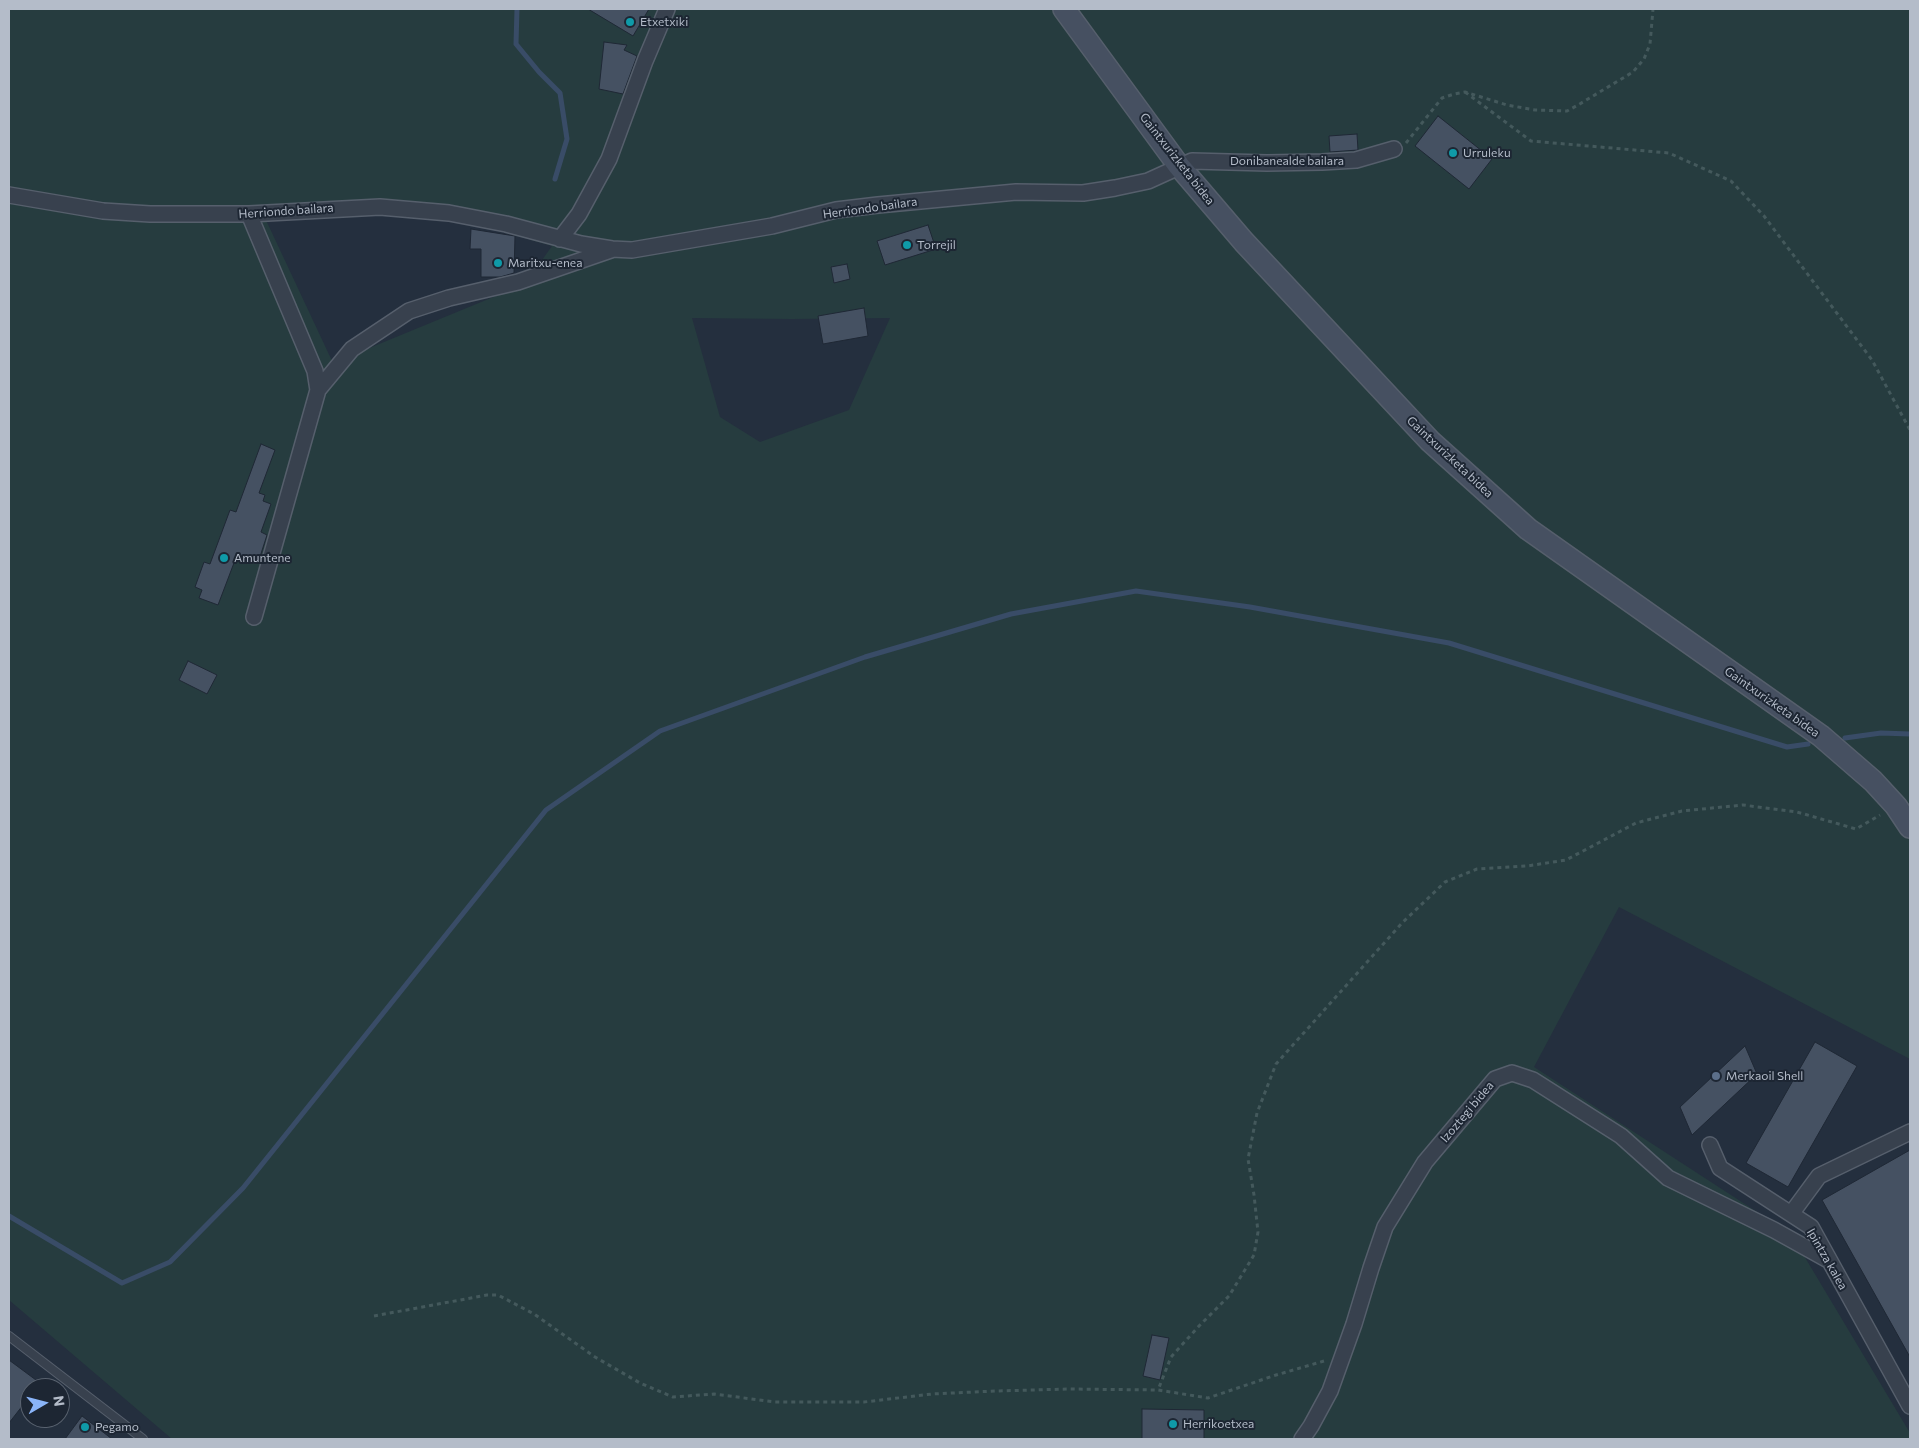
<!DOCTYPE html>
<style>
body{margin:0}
#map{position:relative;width:1919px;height:1448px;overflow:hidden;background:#242f3e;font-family:Commissioner,sans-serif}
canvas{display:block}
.frame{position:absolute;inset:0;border:10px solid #b4bcc9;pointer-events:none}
.north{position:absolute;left:20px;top:1378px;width:50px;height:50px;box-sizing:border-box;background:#1d2633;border:1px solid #59626f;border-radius:50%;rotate:82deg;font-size:14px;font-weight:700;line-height:20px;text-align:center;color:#b4bcc9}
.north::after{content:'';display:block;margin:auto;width:18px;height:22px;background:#8ab4f8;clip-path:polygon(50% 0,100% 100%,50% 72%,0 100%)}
</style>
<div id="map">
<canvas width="1919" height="1448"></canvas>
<div class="frame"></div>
<div class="north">N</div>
</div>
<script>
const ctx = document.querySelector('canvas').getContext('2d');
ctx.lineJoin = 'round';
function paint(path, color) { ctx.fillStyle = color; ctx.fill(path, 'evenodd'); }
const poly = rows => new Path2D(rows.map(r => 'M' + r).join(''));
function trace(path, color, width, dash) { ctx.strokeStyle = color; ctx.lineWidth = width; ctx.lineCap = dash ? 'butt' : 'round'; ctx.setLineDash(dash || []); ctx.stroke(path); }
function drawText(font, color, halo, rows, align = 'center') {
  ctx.font = font + ' Commissioner,sans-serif'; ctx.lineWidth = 4; ctx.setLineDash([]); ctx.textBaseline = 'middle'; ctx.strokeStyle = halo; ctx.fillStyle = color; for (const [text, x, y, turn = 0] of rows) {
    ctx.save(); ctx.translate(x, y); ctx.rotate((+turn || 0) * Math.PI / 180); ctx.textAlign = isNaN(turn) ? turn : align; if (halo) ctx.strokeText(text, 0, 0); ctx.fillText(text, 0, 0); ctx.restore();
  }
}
paint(poly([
 [9,9,1910,9,1910,1059,1619,907,1534,1067,1791,1234,1910,1433,1910,1439,172,1439,9,1300],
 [423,209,552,246,525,284,333,363,265,218],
 [692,318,792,319,890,318,849,410,760,442,720,417]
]), '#263c3f');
trace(poly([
 [517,9,516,44,539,72,560,93,567,139,555,179],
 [1845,738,1881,733,1910,734],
 [9,1216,122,1283,170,1262,243,1188,546,810,660,731,865,657,1011,614,1136,591,1250,607,1449,643,1787,747,1808,744]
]), '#394c67', 5);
const building = poly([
 [588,9,649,9,633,36,588,9],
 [604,42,627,45,624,50,637,56,623,94,599,89,604,42],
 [1438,116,1492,159,1469,189,1415,146,1438,116],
 [1357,134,1358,150,1330,152,1329,136,1357,134],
 [928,225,936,249,885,265,877,241,928,225],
 [471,229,515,236,514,273,500,277,481,277,481,249,470,249,471,229],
 [847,264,850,279,834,283,831,267,847,264],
 [864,308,868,336,823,344,818,316,864,308],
 [261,444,275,450,259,493,265,495,263,501,271,504,261,532,267,535,258,563,237,555,218,605,199,598,202,590,195,587,204,562,210,564,230,510,236,512,261,444],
 [188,661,217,675,207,694,179,680,188,661],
 [1815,1042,1857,1066,1788,1187,1746,1163,1815,1042],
 [1745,1046,1757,1074,1692,1135,1680,1107,1745,1046],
 [1910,1150,1910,1357,1822,1200,1910,1150],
 [1152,1335,1169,1338,1160,1380,1143,1376,1152,1335],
 [9,1360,40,1383,36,1388,30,1388,30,1396,9,1423,9,1360],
 [1142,1409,1204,1410,1204,1439,1142,1439,1142,1409],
 [82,1416,112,1439,65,1439,82,1416]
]);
paint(building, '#455162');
trace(building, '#1f2835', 1);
const lane = poly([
 [9,1336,143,1439]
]);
const street = poly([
 [9,195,103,211,150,214,249,214,380,207,449,213,506,224,581,244,612,249,632,250,772,226,836,210,878,205,1016,192,1083,193,1115,188,1148,181,1192,161,1267,163,1322,162,1356,160,1394,149],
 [249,214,315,371,318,390,254,617],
 [560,239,579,214,609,159,645,61,667,9],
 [318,390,352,349,409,311,449,298,518,282,611,250],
 [1710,1145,1720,1168,1811,1227,1910,1406],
 [1791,1214,1819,1176,1910,1132],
 [1302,1439,1311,1426,1330,1391,1354,1324,1371,1268,1385,1227,1425,1162,1495,1079,1512,1073,1533,1080,1621,1136,1668,1178,1774,1230,1828,1260]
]);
const secondary = poly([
 [1064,9,1179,166,1244,242,1430,441,1528,529,1821,736,1873,781,1896,806,1910,827]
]);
trace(lane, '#565f6c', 10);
trace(street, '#565f6c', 18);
trace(secondary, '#565f6c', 24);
trace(poly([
 [1465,92,1531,141,1669,153,1731,181,1764,216,1872,360,1910,430],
 [1406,143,1442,98,1454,94,1465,92,1507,105,1535,110,1567,111,1578,105,1633,72,1644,59,1650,44,1653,9],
 [374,1316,487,1295,498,1295,534,1314,595,1357,640,1383,673,1397,714,1394,775,1402,864,1402,932,1394,996,1391,1069,1389,1158,1390],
 [1324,1361,1276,1375,1208,1398,1158,1390,1171,1357,1199,1326,1229,1296,1254,1255,1258,1232,1254,1195,1248,1159,1257,1113,1276,1064,1402,923,1445,882,1477,869,1527,866,1566,860,1636,823,1682,811,1743,805,1797,812,1856,829,1880,815]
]), '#44595c', 3, [4, 4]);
trace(lane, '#38414e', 8);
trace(street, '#38414e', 15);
trace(secondary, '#465061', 21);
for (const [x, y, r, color] of [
 [630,22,5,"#0f9aa8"],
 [1453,153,5,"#0f9aa8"],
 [907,245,5,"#0f9aa8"],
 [498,263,5,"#0f9aa8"],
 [224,558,5,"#0f9aa8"],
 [1716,1076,5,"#5c6f8a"],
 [1173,1424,5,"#0f9aa8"],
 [85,1427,5,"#0f9aa8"]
]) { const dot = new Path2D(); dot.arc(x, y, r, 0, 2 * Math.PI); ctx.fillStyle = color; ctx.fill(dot); trace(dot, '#1d2633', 2); }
drawText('12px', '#b4bcc9', '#1d2633', [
 ["Etxetxiki",640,22],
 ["Urruleku",1463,153],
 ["Torrejil",917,245],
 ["Maritxu-enea",508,263],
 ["Amuntene",234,558],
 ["Merkaoil Shell",1726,1076],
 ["Herrikoetxea",1183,1424],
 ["Pegamo",95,1427]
], 'left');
drawText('12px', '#b4bcc9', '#1d2633', [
 ["Gaintxurizketa bidea",1177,159,52],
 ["Donibanealde bailara",1287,161],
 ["Herriondo bailara",870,208,-8],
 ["Herriondo bailara",286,211,-4],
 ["Gaintxurizketa bidea",1450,457,43],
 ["Gaintxurizketa bidea",1772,702,35],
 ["Izoztegi bidea",1467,1112,-50],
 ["Ipintza kalea",1827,1259,60]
]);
</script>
